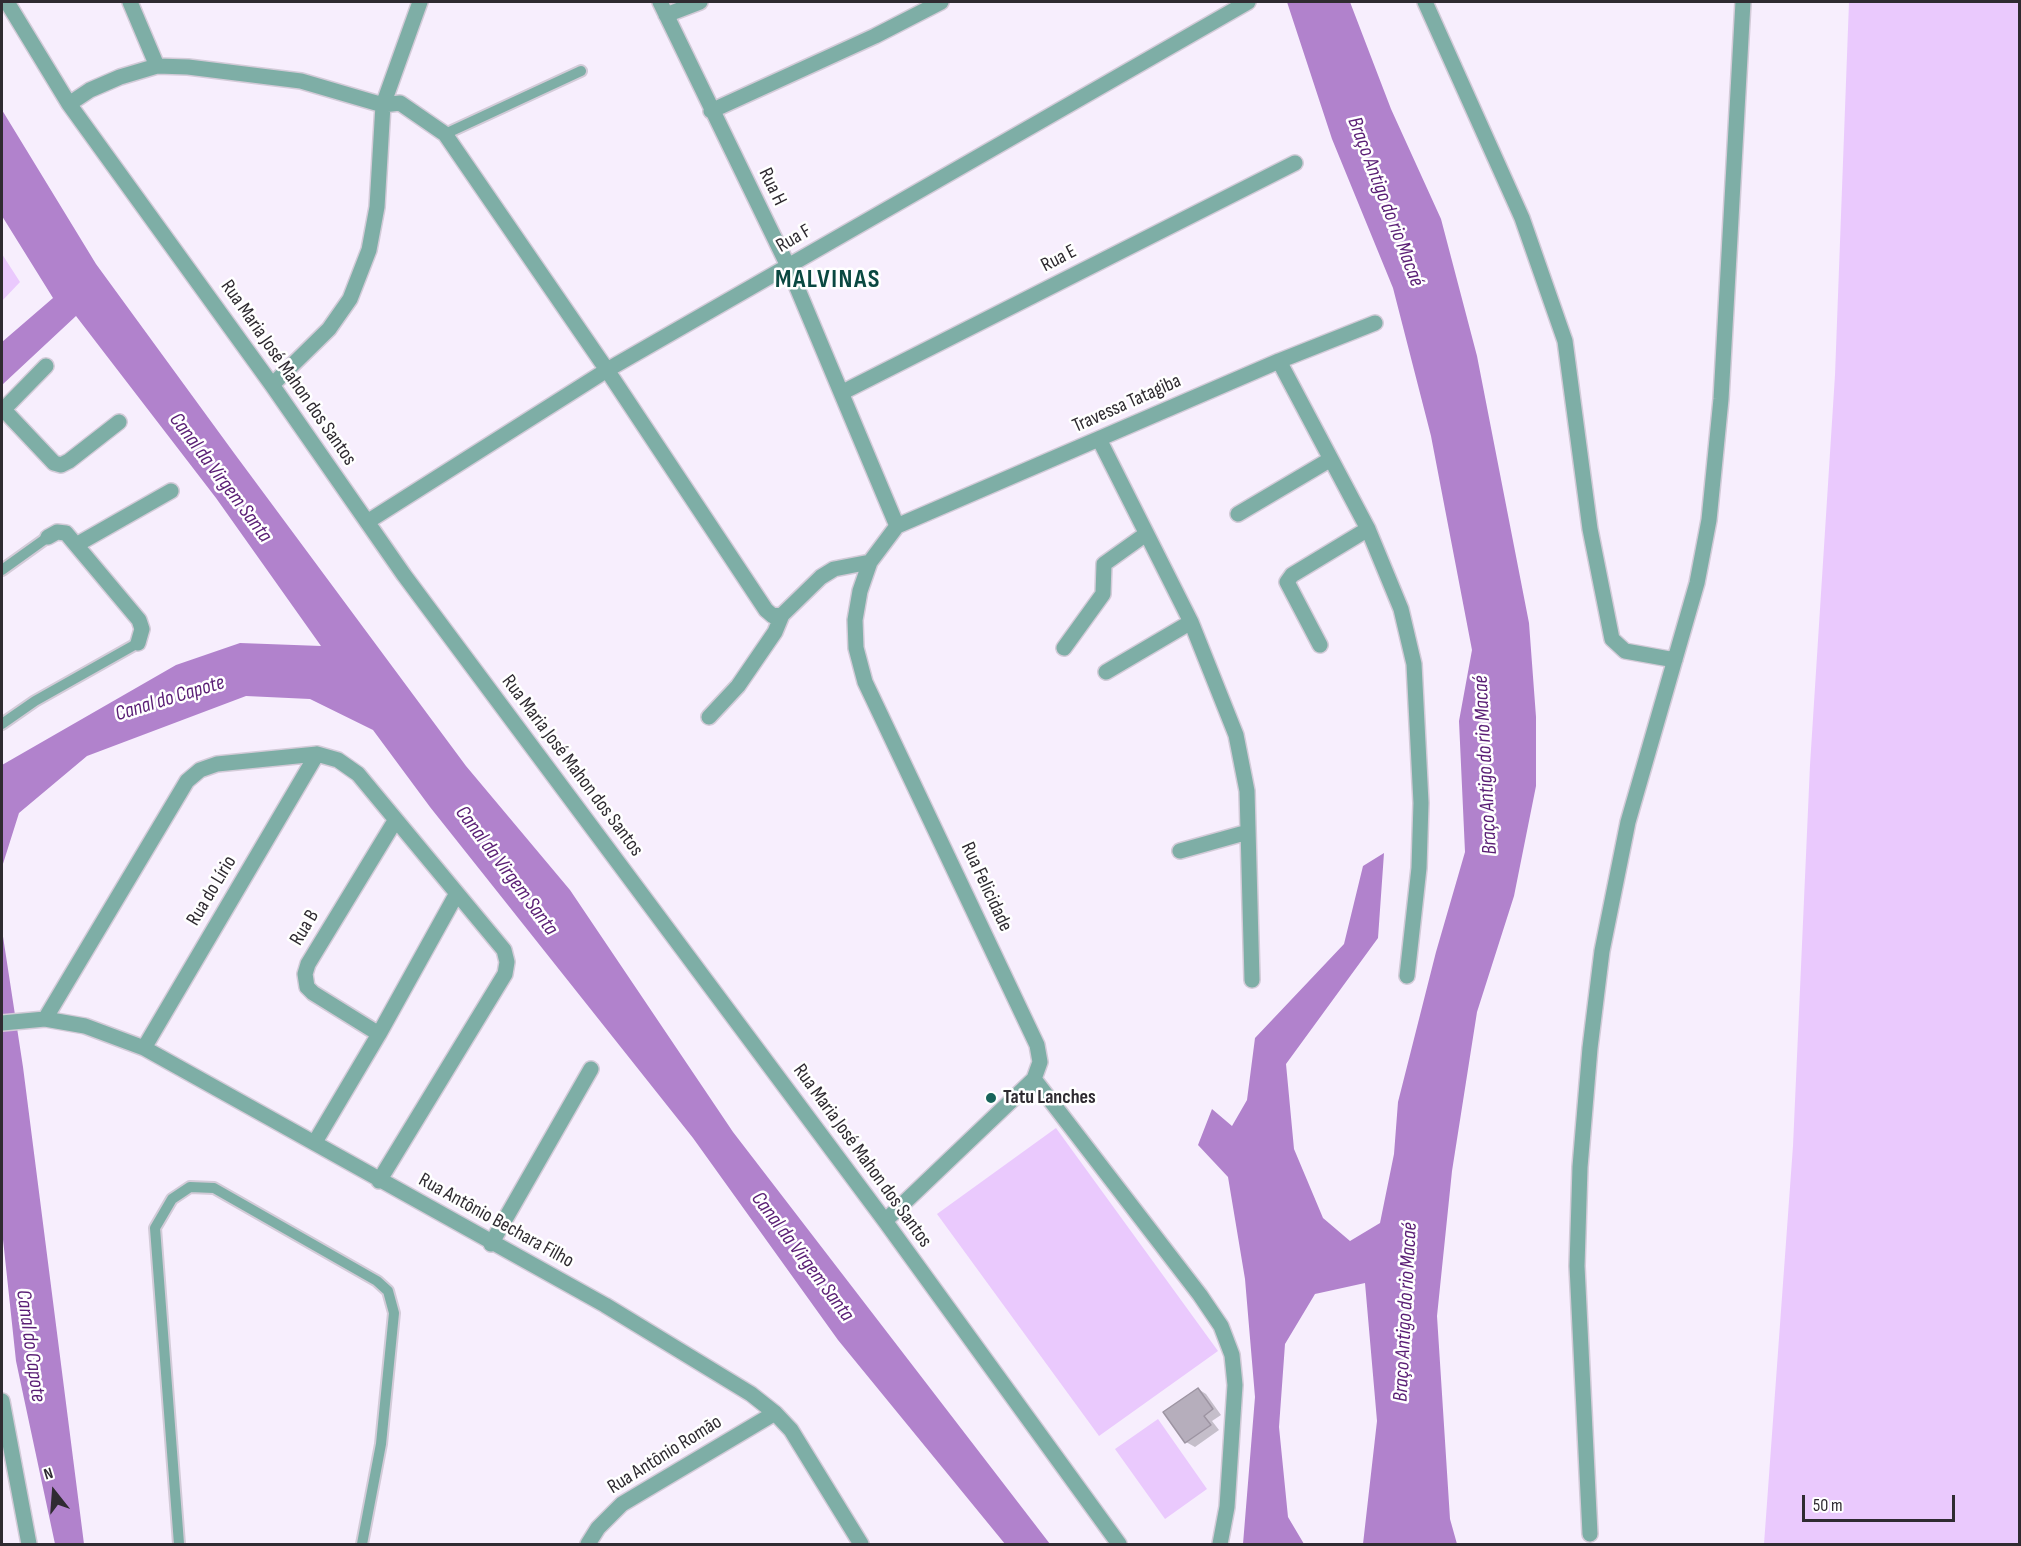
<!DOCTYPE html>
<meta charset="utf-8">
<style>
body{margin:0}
#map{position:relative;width:2021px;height:1546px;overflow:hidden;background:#f7eefd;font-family:"Sofia Sans Condensed",sans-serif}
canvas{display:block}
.frame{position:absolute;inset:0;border:3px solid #2f2b31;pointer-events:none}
.north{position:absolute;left:24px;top:1462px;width:60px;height:60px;-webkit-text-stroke:4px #fff;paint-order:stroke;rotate:343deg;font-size:16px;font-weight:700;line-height:24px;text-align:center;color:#2f2b31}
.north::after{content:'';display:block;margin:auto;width:21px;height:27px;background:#2f2b31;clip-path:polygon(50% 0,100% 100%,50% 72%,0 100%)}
.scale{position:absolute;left:1802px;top:1495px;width:153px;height:27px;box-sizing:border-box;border:3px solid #2f2b31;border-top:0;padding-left:8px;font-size:18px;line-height:21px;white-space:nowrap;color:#2f2b31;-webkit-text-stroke:4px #fff;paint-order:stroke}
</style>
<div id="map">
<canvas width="2021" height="1546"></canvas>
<div class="frame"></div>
<div class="north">N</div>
<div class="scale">50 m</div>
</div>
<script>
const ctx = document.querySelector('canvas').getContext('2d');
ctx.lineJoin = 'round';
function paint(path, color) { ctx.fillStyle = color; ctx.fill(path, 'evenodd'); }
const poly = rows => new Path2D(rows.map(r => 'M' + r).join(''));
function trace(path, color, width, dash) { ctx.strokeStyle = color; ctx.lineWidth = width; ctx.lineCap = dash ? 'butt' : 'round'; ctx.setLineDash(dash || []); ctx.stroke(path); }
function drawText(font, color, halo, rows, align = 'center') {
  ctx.font = font + ' "Sofia Sans Condensed",sans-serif'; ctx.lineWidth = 5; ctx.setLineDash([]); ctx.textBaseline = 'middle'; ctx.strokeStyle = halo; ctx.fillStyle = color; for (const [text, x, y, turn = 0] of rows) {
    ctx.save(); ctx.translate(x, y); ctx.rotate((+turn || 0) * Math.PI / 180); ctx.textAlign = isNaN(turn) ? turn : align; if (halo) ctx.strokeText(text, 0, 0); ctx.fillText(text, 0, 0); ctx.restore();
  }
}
paint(poly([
 [1849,2,2019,2,2019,1544,1764,1544,1793,1146,1810,765,1835,375],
 [2,254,20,282,2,301],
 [1056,1128,1218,1351,1099,1436,937,1214],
 [1158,1419,1207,1489,1165,1519,1115,1449]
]), '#eac9fd');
paint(poly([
 [1287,2,1350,2,1391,109,1441,219,1477,356,1529,623,1536,717,1536,786,1514,896,1477,1012,1452,1171,1437,1316,1450,1519,1457,1544,1363,1544,1377,1421,1365,1283,1315,1294,1285,1344,1279,1427,1288,1517,1304,1544,1243,1544,1255,1397,1245,1279,1228,1177,1198,1145,1212,1109,1232,1126,1247,1100,1255,1038,1344,944,1363,866,1384,853,1378,938,1286,1064,1294,1149,1323,1218,1350,1241,1380,1223,1394,1154,1398,1102,1436,952,1465,852,1459,721,1472,650,1431,436,1393,288,1332,139],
 [2,110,96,264,234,453,466,766,570,890,733,1132,1050,1544,1005,1544,838,1340,693,1138,430,807,373,730,310,699,246,696,87,756,19,813,2,867,2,765,176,665,240,643,321,646,216,498,76,316,2,385,2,342,53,298,2,216],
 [2,930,23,1067,84,1544,55,1544,16,1361,2,1230]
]), '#b182cc');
paint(poly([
 [1198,1389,1206,1394,1221,1415,1212,1421,1219,1430,1195,1447,1186,1442]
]), '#0003');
const building = poly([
 [1198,1388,1213,1409,1204,1416,1211,1425,1185,1443,1163,1412,1198,1388]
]);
paint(building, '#b6aebc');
trace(building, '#9d94a2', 1.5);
const lane = poly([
 [445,134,581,71],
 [2,570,48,537],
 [2,724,35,701,138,643],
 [179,1544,155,1228,172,1199,190,1187,214,1188,377,1281,388,1291,394,1313,381,1444,362,1544]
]);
const street = poly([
 [7,2,69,104,272,385,404,575,885,1221,1119,1544],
 [130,2,157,66],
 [660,2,788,266,897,526],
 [1425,2,1522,218,1565,341,1590,529,1612,639,1625,651,1675,660],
 [666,15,700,2],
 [69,104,90,90,120,77,157,66,188,67,301,81,383,105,400,103,445,134,607,370,766,610,773,616,782,615,821,577,834,569,870,562],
 [711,111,875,36,941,2],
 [1279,361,1368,529,1401,609,1414,664,1421,803,1419,868,1407,976],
 [272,385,329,329,350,299,369,250,377,207,383,105,420,2],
 [843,392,1295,163],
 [3,409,54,463,61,465,69,461,119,422],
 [2,411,46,366],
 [1099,439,1191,622,1236,735,1247,791,1252,980],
 [1238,514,1331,459],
 [367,522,607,370,1248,2],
 [48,537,57,532,66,533,139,620,142,629,138,643],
 [76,545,171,491],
 [1320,645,1287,582,1292,575,1368,529],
 [1064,648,1103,594,1104,564,1146,534],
 [1106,672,1191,622],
 [709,717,738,686,775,632,782,615],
 [1180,851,1248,832],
 [45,1019,187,781,200,770,217,764,317,754,338,760,358,774,504,950,507,962,505,974,379,1181],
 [2,1023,45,1019,85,1026,144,1048,605,1305,751,1394,775,1413,791,1430,861,1544],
 [379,1034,313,993,307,987,305,974,308,964,395,821],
 [144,1048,317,754],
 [1034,1079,1200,1295,1221,1326,1232,1355,1235,1385,1227,1507,1220,1544],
 [315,1142,379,1034,456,895],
 [885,1221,1034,1079,1040,1062,1037,1045,865,682,856,648,855,620,860,591,870,562,897,526,1279,361,1375,323],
 [491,1244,591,1069],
 [2,1401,29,1544],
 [1590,1534,1577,1266,1580,1167,1590,1048,1602,951,1628,822,1697,583,1709,520,1721,399,1743,2],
 [588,1544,598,1528,622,1504,775,1413]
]);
trace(lane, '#d3cbd8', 14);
trace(street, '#d3cbd8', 18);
trace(lane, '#7eaea6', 10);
trace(street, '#7eaea6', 15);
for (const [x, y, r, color] of [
 [991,1098,6,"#18635b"]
]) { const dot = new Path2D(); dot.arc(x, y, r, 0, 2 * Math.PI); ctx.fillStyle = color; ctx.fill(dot); trace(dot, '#fff', 2); }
drawText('20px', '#2f2b31', '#fff', [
 ["Rua H",772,187,64],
 ["Rua F",794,239,-30],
 ["Rua E",1059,259,-27],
 ["Rua Maria José Mahon dos Santos",288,373,55],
 ["Travessa Tatagiba",1127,404,-24],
 ["Rua Maria José Mahon dos Santos",572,766,53],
 ["Rua Felicidade",986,887,65],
 ["Rua do Lírio",212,891,-59],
 ["Rua B",305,928,-59],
 ["Rua Maria José Mahon dos Santos",862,1156,54],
 ["Rua Antônio Bechara Filho",496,1221,29],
 ["Rua Antônio Romão",665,1455,-32]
]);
drawText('bold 20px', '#2f2b31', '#fff', [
 ["Tatu Lanches",1003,1098]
], 'left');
drawText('italic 21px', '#5a1e75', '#fff', [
 ["Braço Antigo do rio Macaé",1385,202,69],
 ["Canal da Virgem Santa",220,478,53],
 ["Canal do Capote",170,699,-17],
 ["Braço Antigo do rio Macaé",1486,765,-93],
 ["Canal da Virgem Santa",506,871,53],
 ["Canal da Virgem Santa",802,1257,53],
 ["Braço Antigo do rio Macaé",1406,1312,-87],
 ["Canal do Capote",30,1346,82]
]);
ctx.letterSpacing = '1.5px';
drawText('bold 26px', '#0a4841', '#fff', [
 ["MALVINAS",828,280]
]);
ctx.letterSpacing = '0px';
</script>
